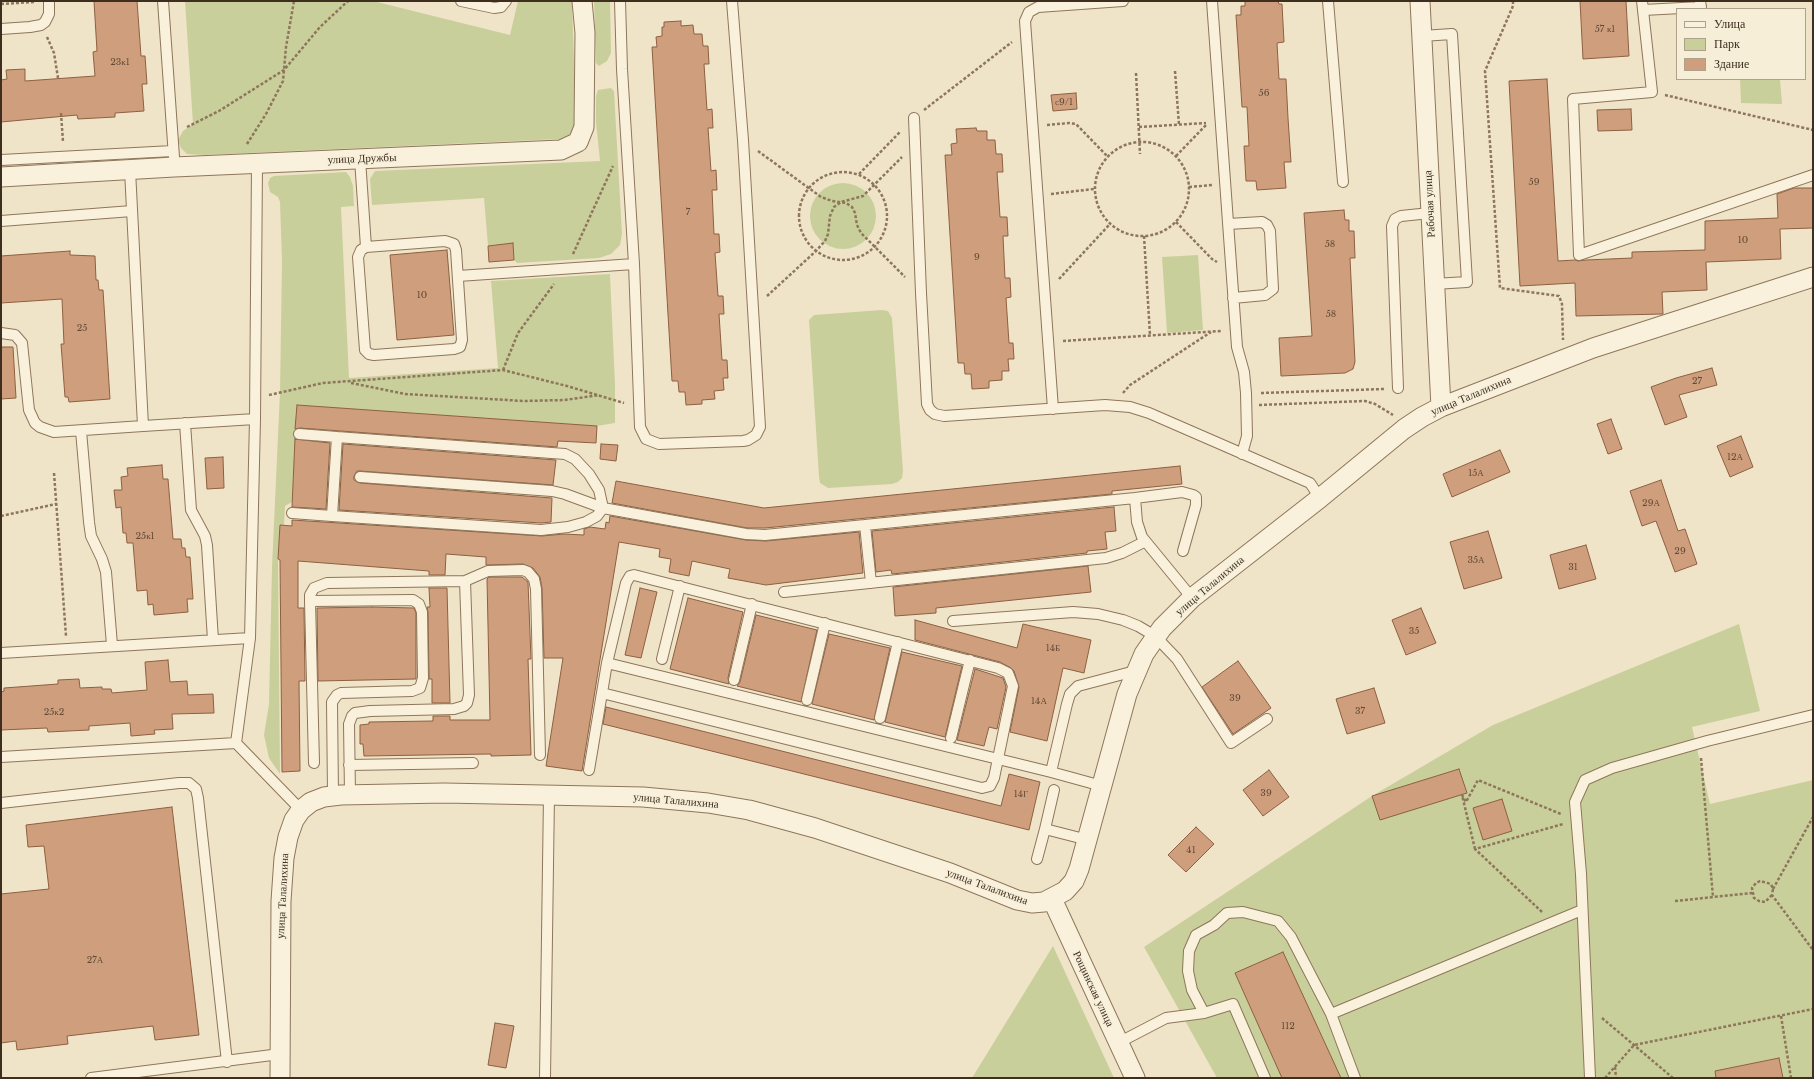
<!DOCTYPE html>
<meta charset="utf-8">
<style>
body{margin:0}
#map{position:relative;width:1814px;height:1079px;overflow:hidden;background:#f0e4c8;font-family:"Libre Baskerville",serif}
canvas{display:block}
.frame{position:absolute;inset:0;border:2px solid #3d2e20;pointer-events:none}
.legend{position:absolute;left:1676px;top:8px;width:130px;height:72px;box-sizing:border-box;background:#f7eed8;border:1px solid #ada18e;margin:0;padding:5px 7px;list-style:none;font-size:12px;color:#3d2e20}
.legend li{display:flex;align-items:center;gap:8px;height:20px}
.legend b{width:20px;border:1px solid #ada18e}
</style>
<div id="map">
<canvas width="1814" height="1079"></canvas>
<div class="frame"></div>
<ul class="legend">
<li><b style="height:5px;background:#faf1dc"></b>Улица</li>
<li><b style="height:11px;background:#c9cf9b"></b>Парк</li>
<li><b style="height:11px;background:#cf9f7d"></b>Здание</li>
</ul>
</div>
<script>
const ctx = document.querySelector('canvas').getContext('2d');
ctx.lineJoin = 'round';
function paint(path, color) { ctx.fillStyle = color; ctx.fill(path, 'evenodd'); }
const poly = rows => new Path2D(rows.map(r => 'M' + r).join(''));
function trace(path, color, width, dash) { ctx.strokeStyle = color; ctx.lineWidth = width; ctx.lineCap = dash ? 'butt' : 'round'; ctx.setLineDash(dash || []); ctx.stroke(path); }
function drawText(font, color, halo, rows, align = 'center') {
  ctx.font = font + ' "Libre Baskerville",serif'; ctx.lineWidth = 3; ctx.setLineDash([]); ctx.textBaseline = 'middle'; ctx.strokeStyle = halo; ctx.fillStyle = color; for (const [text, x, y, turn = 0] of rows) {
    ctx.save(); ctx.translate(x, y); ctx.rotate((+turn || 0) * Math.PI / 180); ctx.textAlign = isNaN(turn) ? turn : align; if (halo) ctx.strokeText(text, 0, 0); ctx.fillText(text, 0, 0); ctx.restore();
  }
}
paint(poly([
 [185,1,373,1,510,35,518,1,572,1,574,61,574,128,569,135,560,139,204,155,187,154,181,148,178,140,183,131,193,124],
 [594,1,610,1,611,53,607,61,599,66,596,63],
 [1740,79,1780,79,1782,104,1741,103],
 [611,88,614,91,622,234,620,245,611,254,599,258,517,263,514,260,513,244,488,246,484,198,372,205,370,179,375,171,600,161,596,122,596,96,598,90],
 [346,172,350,177,353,186,354,206,341,207,349,378,498,368,491,281,610,274,615,384,615,423,597,426,297,405,292,502,285,506,284,525,280,525,278,559,280,774,269,758,264,735,269,704,272,567,280,392,282,261,280,202,278,197,270,192,268,183,270,178,274,176],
 '810 216a33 33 0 1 1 66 0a33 33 0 1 1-66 0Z',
 [1198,255,1203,330,1167,333,1162,257],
 [882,310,888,311,892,318,903,471,902,478,898,482,892,484,828,488,820,483,819,477,809,320,814,315],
 [1739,624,1760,711,1692,727,1710,804,1813,780,1813,1078,1783,1078,1779,1058,1725,1069,1726,1078,1217,1078,1144,947,1372,796,1493,725],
 [1053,946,1114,1078,972,1078]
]), '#c9cf9b');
const building = poly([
 [94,1,137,1,141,56,145,56,147,84,142,84,144,111,115,113,115,117,78,119,77,115,1,122,1,80,7,79,6,70,25,69,25,81,95,76,93,52,97,51,94,1],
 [1245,1,1278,1,1279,4,1282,4,1284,42,1277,43,1279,79,1286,79,1288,118,1291,162,1284,162,1286,188,1257,190,1256,181,1246,181,1244,146,1249,146,1247,107,1242,107,1236,15,1241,15,1241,6,1245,6,1245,1],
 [1580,1,1626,1,1629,56,1583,59,1580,1],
 [681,21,681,26,693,25,694,34,702,34,703,46,708,46,709,64,704,64,707,110,712,109,713,128,708,128,711,171,716,170,717,190,712,190,714,234,719,234,720,252,715,253,718,296,723,296,724,314,719,314,722,360,727,360,728,378,723,378,724,390,714,391,715,399,702,400,702,404,686,405,685,392,679,392,678,381,672,381,652,47,657,47,656,37,662,36,662,27,664,27,664,22,681,21],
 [1547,79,1558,261,1575,260,1578,261,1586,260,1632,258,1632,252,1705,250,1705,221,1778,218,1777,194,1794,188,1813,188,1813,228,1780,229,1781,259,1706,262,1707,290,1662,292,1663,314,1576,316,1575,283,1520,286,1509,81,1547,79],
 [1076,93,1077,109,1053,111,1051,95,1076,93],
 [1631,109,1632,130,1598,131,1597,110,1631,109],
 [976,128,977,131,987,131,987,140,995,140,996,154,1002,154,1003,172,997,172,1000,217,1007,217,1008,236,1003,236,1005,278,1010,278,1011,297,1006,298,1009,343,1013,343,1014,359,1008,359,1009,371,1002,371,1002,380,989,381,989,388,972,389,971,374,965,374,964,363,958,363,945,155,952,155,951,144,957,143,956,129,976,128],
 [1344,210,1345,220,1349,220,1349,231,1354,231,1355,258,1350,258,1355,362,1353,369,1345,373,1281,376,1279,338,1312,336,1304,213,1344,210],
 [513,243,514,260,489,262,488,246,513,243],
 [447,250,454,335,397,340,390,255,447,250],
 [70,251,70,255,95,256,96,280,98,280,99,290,103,290,110,399,69,402,68,397,65,397,61,344,64,344,62,299,1,303,1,256,70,251],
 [1,347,13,347,16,398,1,399,1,347],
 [1712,368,1717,385,1679,395,1687,417,1665,425,1651,387,1676,378,1712,368],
 [297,405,597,426,596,443,558,441,557,447,300,428,295,429,297,405],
 [1611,419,1622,449,1608,454,1597,424,1611,419],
 [1741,436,1753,467,1730,477,1717,446,1741,436],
 [295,439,330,443,326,509,292,507,295,439],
 [343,444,556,460,553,485,360,471,357,471,354,476,354,480,360,483,552,498,551,522,541,523,339,510,343,444],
 [601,444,618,445,616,461,600,459,601,444],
 [1500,450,1510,472,1452,497,1443,474,1500,450],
 [223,457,224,488,207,489,205,458,223,457],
 [162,465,163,479,168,479,173,539,181,539,182,548,185,548,186,557,190,557,193,599,187,599,188,612,154,615,153,604,148,605,147,590,137,591,133,543,127,543,126,533,123,533,121,507,116,508,114,490,122,490,121,477,128,476,127,468,162,465],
 [1180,466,1182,484,1112,491,1112,494,765,528,747,528,612,503,616,481,764,508,1180,466],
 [1661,480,1678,531,1685,529,1697,564,1675,572,1656,521,1642,526,1630,491,1661,480],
 [1114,507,1116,531,1105,532,1107,549,1087,551,1087,553,892,574,891,570,876,572,872,531,1114,507],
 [610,516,746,540,766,541,859,532,863,573,766,585,728,578,730,569,692,561,689,576,669,572,671,559,659,557,660,549,619,542,582,771,546,766,563,658,544,658,542,588,540,577,533,568,523,564,486,565,486,557,446,554,445,575,429,575,429,571,298,561,298,608,304,608,305,681,299,681,300,771,282,772,280,560,278,559,280,525,292,526,292,520,542,536,564,534,584,535,584,529,590,527,605,529,606,522,609,523,610,516],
 [1488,531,1502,578,1464,589,1450,542,1488,531],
 [1586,545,1596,579,1559,589,1550,555,1586,545],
 [1088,566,1091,592,936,608,936,613,895,616,893,587,1088,566],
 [489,577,522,577,528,582,531,659,528,659,531,755,491,756,491,754,364,756,363,744,360,744,360,725,369,724,369,722,433,721,433,716,450,716,450,720,490,720,487,579,489,577],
 [429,588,447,588,450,703,432,703,432,679,429,679,428,612,427,607,430,607,429,588],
 [640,588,657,592,641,658,625,655,640,588],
 [688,598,743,612,728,678,729,684,670,669,688,598],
 [372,607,414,608,416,613,416,679,318,681,317,608,372,607],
 [1421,608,1436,643,1406,655,1392,620,1421,608],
 [756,615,817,630,801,702,737,686,740,682,756,615],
 [915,620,1017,648,1023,624,1091,640,1084,673,1063,668,1047,741,1010,732,1019,687,1014,671,1011,668,1000,662,915,640,915,620],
 [829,634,890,648,874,720,812,704,829,634],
 [902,652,962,666,945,737,885,722,902,652],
 [168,660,170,682,187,681,188,695,213,694,214,713,172,714,173,729,154,730,155,734,131,736,130,723,89,726,89,730,48,732,47,728,1,730,1,692,4,691,4,688,58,684,58,680,79,679,80,688,102,687,102,689,111,689,112,693,147,690,145,662,168,660],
 [1238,661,1271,708,1233,734,1202,687,1238,661],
 [975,669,1003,678,1006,687,997,729,989,727,984,746,957,740,975,669],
 [1374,688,1385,723,1347,734,1336,699,1374,688],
 [606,707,1001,806,1009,774,1040,782,1029,830,603,724,606,707],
 [1459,769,1467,793,1380,820,1372,796,1459,769],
 [1269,770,1289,797,1263,816,1243,790,1269,770],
 [1502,799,1512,831,1483,840,1473,808,1502,799],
 [172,807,199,1035,155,1040,153,1026,67,1036,68,1044,17,1050,16,1041,1,1043,1,894,49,889,44,846,28,847,26,825,172,807],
 [1196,827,1214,844,1186,872,1168,855,1196,827],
 [1283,952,1341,1078,1282,1078,1235,973,1283,952],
 [495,1023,514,1026,506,1068,488,1065,495,1023],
 [1779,1058,1783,1078,1716,1078,1715,1071,1779,1058]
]);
paint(building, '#cf9f7d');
trace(building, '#8d5f41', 1);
const lane = poly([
 [163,1,174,157],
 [461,1,494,8,501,7,506,1],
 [620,1,622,69,634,264,640,427,646,439,659,444,743,441,748,440,756,435,760,427,743,140,732,1],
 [1212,1,1237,347,1244,372,1246,393,1247,436,1242,454],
 [1328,1,1343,182],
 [1642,1,1643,10,1701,7,1700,1],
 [1643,10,1652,92,1573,99,1579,255,1813,175],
 [1,29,30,27,41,25,45,22,49,14,49,1],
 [1422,36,1452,34,1467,282,1434,284],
 [914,118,921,293,927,404,930,410,935,414,944,416,1105,405,1130,407,1149,413,1310,483,1320,498],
 [360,159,366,247,361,250,358,257,365,350,369,354,374,355,454,349,460,347,462,340,456,250,454,244,445,241,366,247],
 [1,160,173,151],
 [1,221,132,211],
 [1228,224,1262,222,1267,225,1270,231,1273,289,1265,295,1233,298],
 [458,276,634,264],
 [1,333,15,335,22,343,29,410,35,423,40,427,54,432,143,426,130,170],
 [1398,388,1392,226,1395,219,1401,216,1430,213],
 [1053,409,1025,21,1029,12,1038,7,1123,1],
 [185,423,191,510,205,536,207,545,213,640],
 [143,426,255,419],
 [81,431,89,522,91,536,102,559,106,572,112,645],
 [299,434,337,437],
 [360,477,552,491,565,494,603,508,599,490,589,474,575,459,565,454,337,437,332,516,541,530,568,527,586,522,597,516,603,508,746,534,765,535,1135,498,1137,522,1142,537,1192,598],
 [1135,498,1182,492,1193,495,1196,497,1196,505,1183,551],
 [292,513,332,516],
 [865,525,871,583],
 [465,581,488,571,523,570,528,572,534,579,536,589,540,755],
 [784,592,1106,558,1122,553,1144,542],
 [310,601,413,600,419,604,422,612,423,678,420,688,412,691,341,693,337,695,332,702,333,795],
 [953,621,1073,612,1098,614,1123,620,1138,626,1155,636,1177,659,1231,743,1267,719],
 [1,653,250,638],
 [662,659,680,586],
 [607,663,1051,772],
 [734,680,752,604],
 [807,700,825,623],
 [880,718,898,642],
 [951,738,970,660],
 [236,743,250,638,255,419,257,164],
 [1,757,236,743,301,810],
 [314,763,310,601,310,595,314,588,327,583,465,581,469,695,467,703,464,706,454,709,370,711,355,713,352,716,349,724,350,794],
 [349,765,473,763],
 [589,770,607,663,626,583,630,576,634,575,998,668,1008,673,1013,686,994,778,990,786,982,788,602,693],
 [1102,786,1051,772,1067,704,1070,694,1078,686,1135,671],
 [1054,790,1045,829,1088,840],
 [1,803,179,783,189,783,196,789,198,798,227,1062],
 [1037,859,1045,829],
 [1331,1014,1355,1078],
 [1118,1043,1166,1018,1204,1013],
 [91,1078,280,1054],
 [545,1078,549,795],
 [1265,1078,1233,1004,1204,1013,1192,990,1188,971,1189,951,1196,935,1214,925,1227,913,1243,912,1278,921,1291,937,1331,1014,1582,910],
 [1590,1078,1581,874,1575,802,1585,780,1612,768,1707,741,1813,715]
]);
const street = poly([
 [1420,1,1441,407],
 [1,177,174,167,561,150,578,142,584,127,585,33,582,1],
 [1052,899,1135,1078],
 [280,1078,281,901,284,858,288,837,294,820,301,810,311,802,324,797,341,795,444,793,643,797,708,803,749,810,815,828,950,873,1017,900,1032,903,1044,902,1065,891,1074,881,1079,869,1127,694,1144,654,1162,628,1192,598,1320,498,1404,429,1422,417,1441,407,1593,348,1813,277]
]);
trace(lane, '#8d765c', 12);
trace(street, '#8d765c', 21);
trace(poly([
 [1513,1,1513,6,1485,71,1500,288,1559,296,1562,304,1563,340],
 [1,4,34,2],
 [47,37,54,53,58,78],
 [1175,71,1179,125],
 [1136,73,1140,154],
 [1665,95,1813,130],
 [924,110,1012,42],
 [61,113,63,142],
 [1047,125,1069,123,1076,124,1107,156],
 [187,127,219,111,284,70,320,27,348,1],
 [1139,127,1206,123],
 '1095 189a47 47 0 1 1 94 0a47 47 0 1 1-94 0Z',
 [247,144,266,114,283,81,286,47,294,1],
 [758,151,821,197,832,201,846,203,852,207,855,213,857,225,861,233,905,277],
 [1176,156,1206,125],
 '799 216a44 44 0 1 1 88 0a44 44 0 1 1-88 0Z',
 [859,174,900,132],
 [1189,187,1212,185],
 [1051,194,1094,189],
 [1176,222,1212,259,1217,262],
 [1144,236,1150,335],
 [573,254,613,166],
 [1059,279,1110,224],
 [767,296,816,251,825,241,828,234,830,216,834,207,841,202,863,196,902,157],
 [1063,341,1221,331],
 [503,370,518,333,554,284],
 [351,383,405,394,524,401,565,400,599,395],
 [1123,393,1130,385,1211,332],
 [1261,393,1384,389],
 [269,395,323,383,503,370,567,386,624,403],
 [1259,405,1365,401,1375,404,1393,415],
 [54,473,66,636],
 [1,516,56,504],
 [1701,758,1713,897],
 [1475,849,1462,795,1466,802,1478,780,1561,814],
 [1773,889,1813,817],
 [1772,895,1765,902,1759,901,1754,898,1752,888,1756,883,1760,881,1771,884,1773,889,1772,895,1813,950],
 [1675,901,1752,893],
 [1542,912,1475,849,1563,824],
 [1781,1016,1791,1078],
 [1602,1018,1673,1078],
 [1615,1067,1616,1078],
 [1605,1078,1634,1045,1813,1009]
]), '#8d765c', 2.5, [3, 2]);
trace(lane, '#faf1dc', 10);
trace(street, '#faf1dc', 19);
drawText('9px', '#624a37', null, [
 ["57 к1",1605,29],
 ["23к1",120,62],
 ["56",1264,93],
 ["с9/1",1064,102],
 ["59",1534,182],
 ["7",688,212],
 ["10",1743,240],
 ["58",1330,244],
 ["9",977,257],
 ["10",422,295],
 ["58",1331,314],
 ["25",82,328],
 ["27",1697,381],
 ["12А",1735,457],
 ["15А",1476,473],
 ["29А",1651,503],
 ["25к1",145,536],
 ["29",1680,551],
 ["35А",1476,560],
 ["31",1573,567],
 ["35",1414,631],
 ["14Б",1053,648],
 ["39",1235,698],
 ["14А",1039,701],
 ["37",1360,711],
 ["25к2",54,712],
 ["39",1266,793],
 ["14Г",1021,794],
 ["41",1191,850],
 ["27А",95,960],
 ["112",1288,1026]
]);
drawText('11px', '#3d2e20', '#f7eed8', [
 ["улица Дружбы",362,159,-2],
 ["Рабочая улица",1430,204,-93],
 ["улица Талалихина",1471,396,-23],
 ["улица Талалихина",1210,586,-40],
 ["улица Талалихина",676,801,5],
 ["улица Талалихина",987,887,20],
 ["улица Талалихина",283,896,-87],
 ["Рощинская улица",1093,989,65]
]);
</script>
